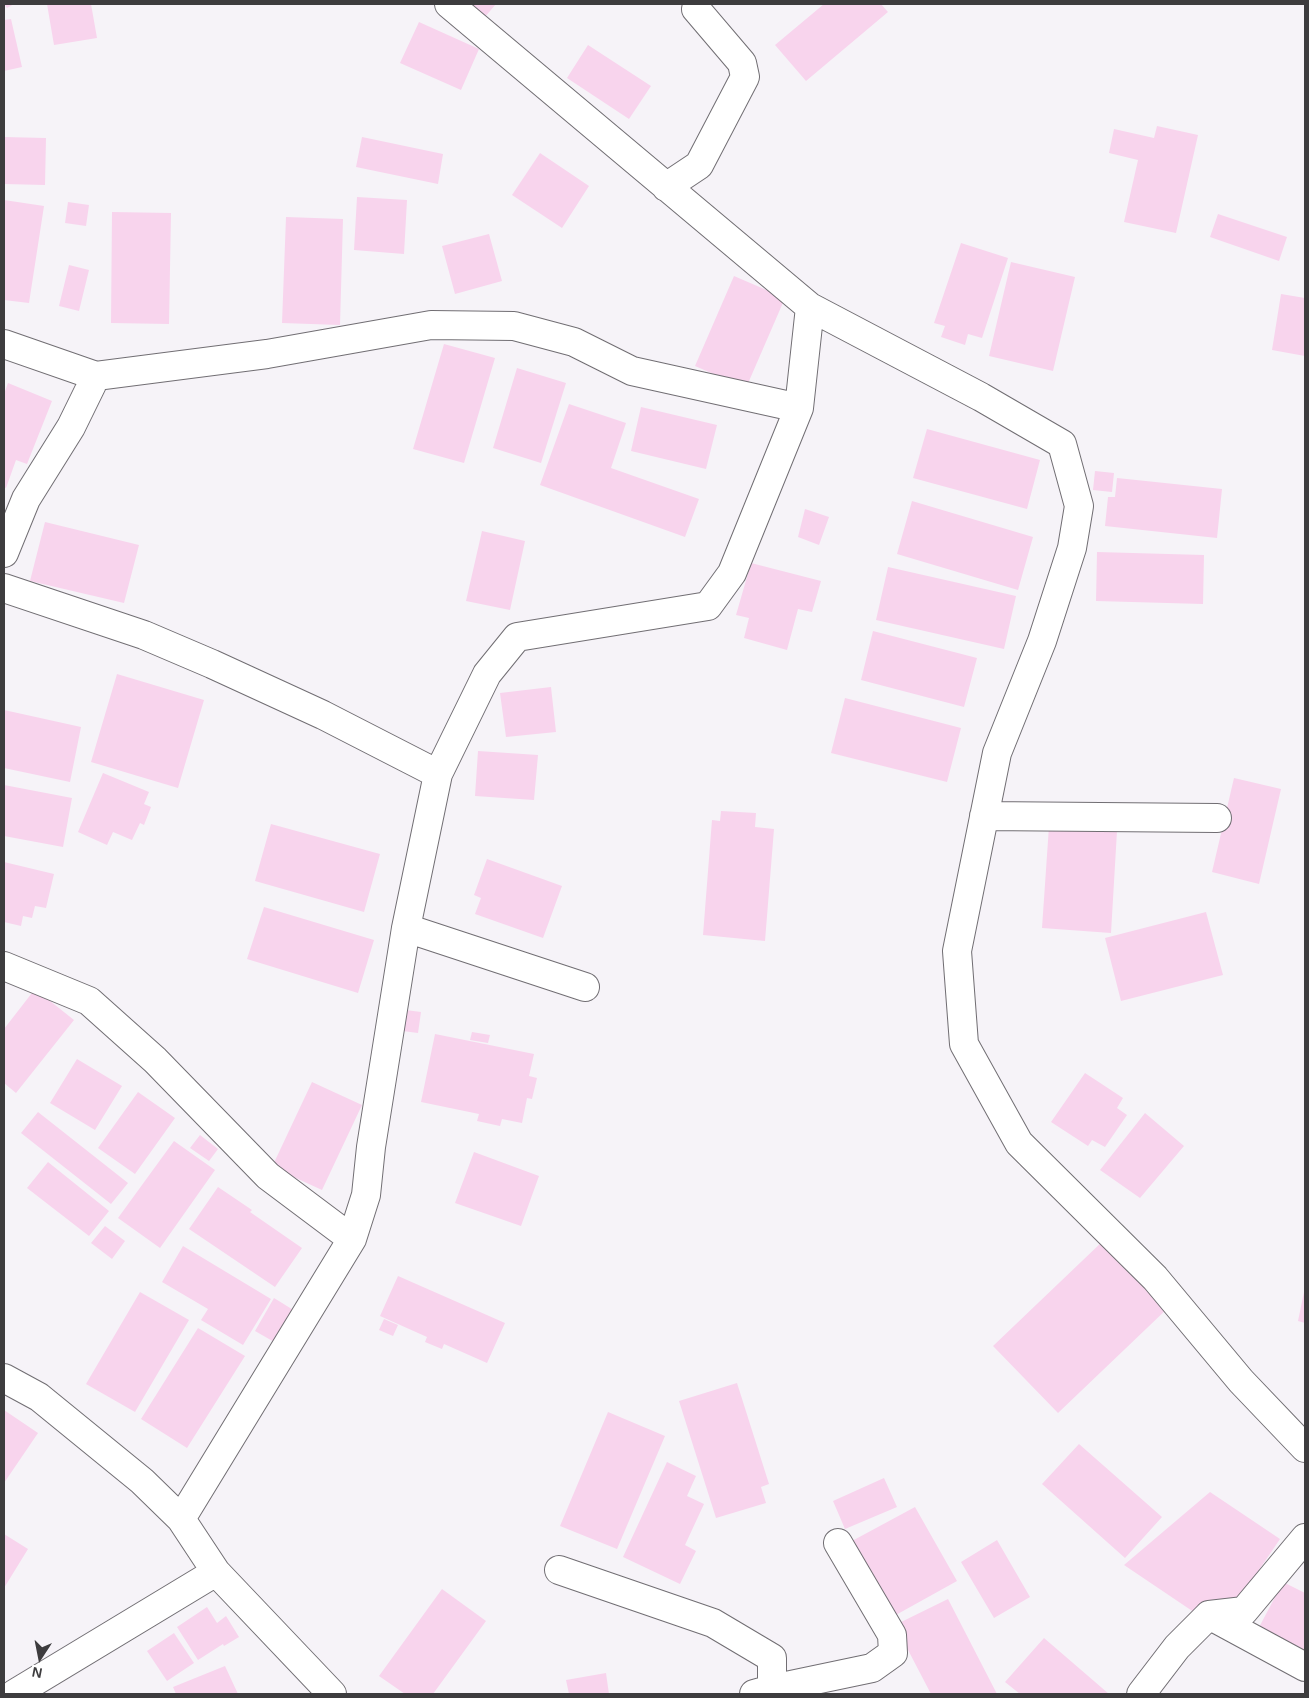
<!DOCTYPE html>
<style>
body{margin:0}
#map{position:relative;width:1309px;height:1698px;overflow:hidden;background:#f6f3f8;font-family:Helvetica,sans-serif}
canvas{display:block}
.frame{position:absolute;inset:0;border:5px solid #3d3c3e;pointer-events:none}
.north{position:absolute;left:15px;top:1633px;width:50px;height:50px;-webkit-text-stroke:4px #fff;paint-order:stroke;rotate:191deg;font-size:14px;font-weight:700;line-height:20px;text-align:center;color:#3d3c3e}
.north::after{content:'';display:block;margin:auto;width:18px;height:22px;background:#3d3c3e;clip-path:polygon(50% 0,100% 100%,50% 72%,0 100%)}
</style>
<div id="map">
<canvas width="1309" height="1698"></canvas>
<div class="frame"></div>
<div class="north">N</div>
</div>
<script>
const ctx = document.querySelector('canvas').getContext('2d');
ctx.lineJoin = 'round';
function paint(path, color) { ctx.fillStyle = color; ctx.fill(path, 'evenodd'); }
const poly = rows => new Path2D(rows.map(r => 'M' + r).join(''));
function trace(path, color, width, dash) { ctx.strokeStyle = color; ctx.lineWidth = width; ctx.lineCap = dash ? 'butt' : 'round'; ctx.setLineDash(dash || []); ctx.stroke(path); }
paint(poly([
 [4,4,14,4,7,8],
 [47,4,91,4,97,38,54,45],
 [467,4,496,4,484,18],
 [824,4,881,4,888,12,806,81,775,45],
 [11,19,22,67,4,71,4,20],
 [419,22,479,49,461,90,400,63],
 [588,45,651,86,629,119,567,78],
 [1157,126,1198,135,1176,233,1124,222,1138,160,1109,153,1114,129,1154,138],
 [4,137,46,138,45,185,4,184],
 [362,137,443,154,438,184,356,167],
 [540,153,589,186,562,228,512,195],
 [357,197,407,200,404,254,354,250],
 [4,200,44,206,29,303,4,300],
 [68,202,89,205,86,226,65,223],
 [112,212,171,213,169,324,111,323],
 [1218,214,1287,237,1279,261,1210,237],
 [286,217,343,219,340,325,282,323],
 [489,234,502,281,455,294,442,246],
 [961,243,1008,258,982,338,968,334,965,345,941,337,945,326,934,323],
 [1011,262,1075,277,1053,371,989,356],
 [69,265,89,270,79,311,59,306],
 [734,276,785,298,746,388,695,366],
 [1281,294,1305,298,1305,356,1272,350],
 [444,344,495,358,464,463,413,449],
 [517,368,566,383,541,463,493,448],
 [8,383,52,401,27,464,16,460,6,488,4,487,4,394],
 [569,404,626,423,611,468,699,499,685,537,540,485],
 [641,407,717,425,706,469,631,451],
 [927,429,1040,460,1027,509,913,478],
 [1095,471,1114,473,1112,492,1093,490],
 [1117,478,1222,489,1217,538,1105,526,1108,497,1115,497],
 [912,501,1033,537,1018,590,897,554],
 [805,509,829,517,819,545,798,537],
 [45,522,139,545,124,603,30,581],
 [482,531,525,541,510,610,466,601],
 [1097,552,1204,555,1203,604,1096,601],
 [751,563,821,581,812,612,798,609,787,650,744,638,749,618,736,615],
 [888,567,1016,596,1004,649,876,620],
 [873,631,977,658,964,707,861,680],
 [117,674,204,700,178,788,91,762],
 [551,687,556,732,506,737,500,693],
 [845,698,961,728,947,782,831,753],
 [4,710,81,727,70,782,4,768],
 [478,751,538,755,534,800,475,796],
 [103,773,149,792,144,804,151,807,144,825,140,823,132,840,113,832,107,845,78,832],
 [1234,778,1281,789,1259,884,1212,872],
 [4,785,72,798,63,847,4,836],
 [721,811,756,813,755,827,774,829,765,941,703,935,712,820,720,821],
 [271,824,380,854,364,912,255,881],
 [1049,826,1117,831,1111,933,1042,928],
 [487,859,562,886,543,938,475,914,481,898,474,895],
 [4,862,54,874,46,908,35,906,32,918,23,916,21,926,4,922],
 [264,907,374,940,358,993,247,959],
 [1206,912,1223,975,1121,1001,1105,938],
 [35,989,74,1020,16,1093,4,1083,4,1029],
 [398,1009,421,1012,418,1033,395,1030],
 [472,1032,490,1035,488,1043,470,1040],
 [435,1034,534,1054,529,1076,537,1078,532,1099,527,1098,522,1123,502,1119,500,1126,477,1121,479,1114,421,1102],
 [77,1059,122,1086,95,1130,50,1103],
 [1085,1073,1123,1098,1117,1108,1127,1115,1105,1147,1092,1140,1088,1146,1051,1122],
 [312,1082,362,1105,322,1190,272,1167],
 [138,1092,175,1118,135,1174,98,1148],
 [38,1112,128,1183,111,1204,21,1133],
 [1145,1113,1184,1146,1140,1198,1100,1170],
 [200,1135,218,1149,209,1161,190,1148],
 [174,1141,215,1170,160,1248,118,1218],
 [474,1152,539,1176,521,1226,455,1203],
 [48,1162,109,1211,89,1236,27,1188],
 [218,1187,252,1210,250,1212,302,1248,275,1287,189,1229],
 [105,1226,125,1241,112,1259,91,1243],
 [1104,1240,1169,1307,1058,1413,993,1346],
 [183,1246,271,1299,243,1345,201,1320,208,1309,162,1282],
 [398,1276,505,1323,487,1363,444,1344,442,1349,425,1342,427,1337,380,1316],
 [140,1292,189,1320,135,1412,86,1384],
 [1304,1292,1305,1292,1305,1323,1298,1321],
 [274,1298,295,1311,276,1343,255,1331],
 [384,1319,398,1325,393,1336,379,1330],
 [198,1328,245,1356,187,1448,141,1419],
 [737,1383,769,1484,761,1487,766,1503,716,1518,679,1401],
 [4,1410,38,1433,4,1483],
 [608,1412,665,1436,617,1549,560,1526],
 [1079,1444,1162,1517,1125,1558,1042,1484],
 [667,1462,696,1476,687,1496,704,1504,685,1545,696,1551,680,1584,623,1557],
 [884,1478,897,1507,845,1529,833,1501],
 [1210,1492,1280,1539,1219,1629,1124,1565],
 [915,1507,957,1581,894,1616,852,1541],
 [4,1534,28,1549,4,1588],
 [997,1540,1030,1597,994,1618,961,1562],
 [1283,1582,1305,1593,1305,1658,1256,1633],
 [442,1589,486,1621,433,1694,405,1694,379,1676],
 [948,1599,997,1694,931,1694,895,1625],
 [207,1607,217,1623,226,1616,239,1637,224,1646,223,1644,198,1660,177,1627],
 [174,1633,194,1663,167,1681,147,1651],
 [1044,1638,1109,1694,1020,1694,1005,1682],
 [225,1666,238,1694,176,1694,173,1687],
 [606,1673,609,1694,569,1694,566,1680]
]), '#f8d4ed');
const street = poly([
 [449,4,810,307,981,397,1062,444,1079,506,1072,548,1042,641,997,753,957,951,964,1044,1019,1143,1155,1278,1241,1381,1305,1448],
 [666,187,699,165,745,77,742,63,696,9],
 [4,344,96,376,267,354,431,325,514,326,574,342,632,371,799,408],
 [4,553,26,499,71,427,96,376],
 [4,588,144,635,212,664,323,715,438,774],
 [984,816,1217,818],
 [406,928,585,987],
 [4,966,89,1001,155,1060,268,1176,352,1239],
 [4,1378,39,1397,142,1481,181,1519,216,1572,332,1694],
 [181,1519,352,1239,366,1195,371,1147,406,928,438,774,487,674,517,637,708,606,732,573,799,408,810,307],
 [559,1570,713,1623,772,1658,772,1689,754,1694],
 [1209,1615,1305,1667],
 [772,1689,872,1668,893,1653,892,1635,838,1543],
 [14,1694,216,1572],
 [1141,1694,1177,1647,1209,1615,1244,1611,1305,1538]
]);
trace(street, '#716e73', 30);
trace(street, '#fff', 28);
</script>
